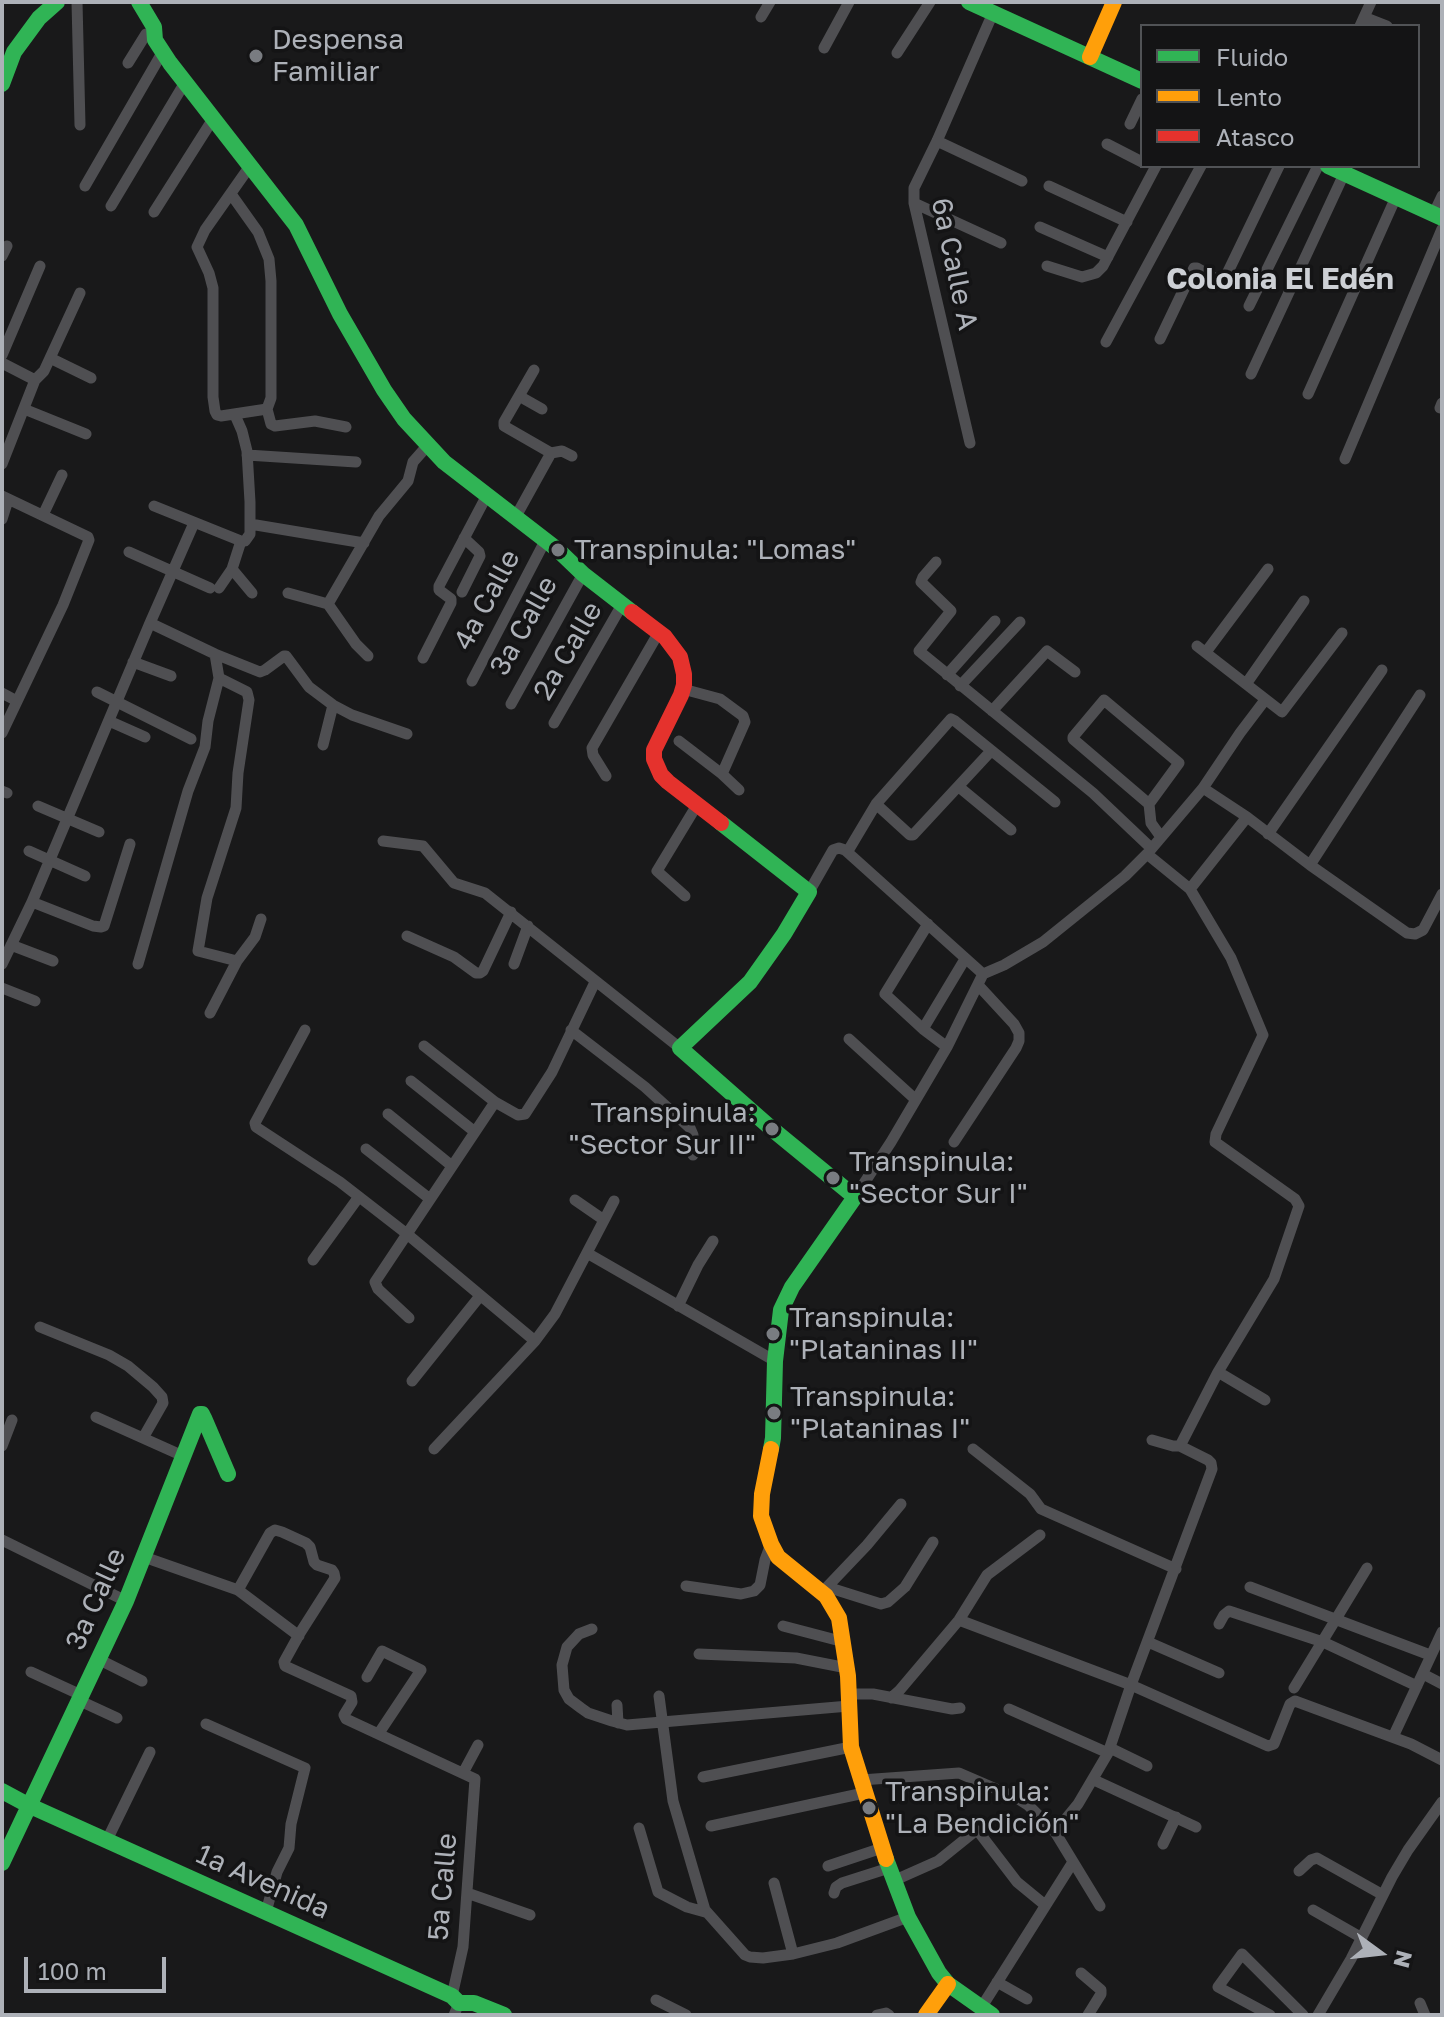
<!DOCTYPE html>
<meta charset="utf-8">
<style>
body{margin:0}
#map{position:relative;width:1444px;height:2017px;overflow:hidden;background:#19191a;font-family:"Golos Text",sans-serif}
canvas{display:block}
.frame{position:absolute;inset:0;border:4px solid #adb1b8;pointer-events:none}
.legend{position:absolute;left:1140px;top:24px;width:280px;height:144px;box-sizing:border-box;background:#141415;border:2px solid #515356;margin:0;padding:10px 14px;list-style:none;font-size:24px;color:#adb1b8}
.legend li{display:flex;align-items:center;gap:16px;height:40px}
.legend b{width:40px;border:2px solid #515356}
.north{position:absolute;left:1340px;top:1913px;width:80px;height:80px;-webkit-text-stroke:6px #141415;paint-order:stroke;rotate:105deg;font-size:22px;font-weight:700;line-height:32px;text-align:center;color:#adb1b8}
.north::after{content:'';display:block;margin:auto;width:28px;height:36px;background:#adb1b8;clip-path:polygon(50% 0,100% 100%,50% 72%,0 100%)}
.scale{position:absolute;left:24px;top:1957px;width:142px;height:36px;box-sizing:border-box;border:4px solid #adb1b8;border-top:0;padding-left:10px;font-size:24px;line-height:28px;white-space:nowrap;color:#adb1b8;-webkit-text-stroke:6px #141415;paint-order:stroke}
</style>
<div id="map">
<canvas width="1444" height="2017"></canvas>
<div class="frame"></div>
<ul class="legend">
<li><b style="height:10px;background:#30b455"></b>Fluido</li>
<li><b style="height:10px;background:#ff9f0a"></b>Lento</li>
<li><b style="height:10px;background:#e5322d"></b>Atasco</li>
</ul>
<div class="north">N</div>
<div class="scale">100 m</div>
</div>
<script>
const ctx = document.querySelector('canvas').getContext('2d');
ctx.lineJoin = 'round';
const poly = rows => new Path2D(rows.map(r => 'M' + r).join(''));
function trace(path, color, width, dash) { ctx.strokeStyle = color; ctx.lineWidth = width; ctx.lineCap = dash ? 'butt' : 'round'; ctx.setLineDash(dash || []); ctx.stroke(path); }
function drawText(font, color, halo, rows, align = 'center') {
  ctx.font = font + ' "Golos Text",sans-serif'; ctx.lineWidth = 7; ctx.setLineDash([]); ctx.textBaseline = 'middle'; ctx.strokeStyle = halo; ctx.fillStyle = color; for (const [text, x, y, turn = 0] of rows) {
    ctx.save(); ctx.translate(x, y); ctx.rotate((+turn || 0) * Math.PI / 180); ctx.textAlign = isNaN(turn) ? turn : align; if (halo) ctx.strokeText(text, 0, 0); ctx.fillText(text, 0, 0); ctx.restore();
  }
}
trace(poly([
 [77,2,80,125],
 [761,17,770,2],
 [1364,17,1387,26],
 [1360,26,1371,2],
 [824,48,849,2],
 [897,53,930,2],
 [128,63,146,34],
 [1130,124,1142,99],
 [937,141,1022,181],
 [1107,144,1142,162],
 [250,166,205,230,197,247,209,273,213,288,213,397,215,411,217,415,221,416,267,409],
 [85,186,162,53],
 [1049,186,1127,222],
 [231,194,258,232,269,259,271,281,271,398,267,409,271,424,275,426,315,421,346,427],
 [914,203,1001,243],
 [111,206,184,84],
 [154,212,213,119],
 [1433,215,1442,196],
 [1040,227,1108,257],
 [2,256,7,246],
 [1047,266,1082,277,1096,273,1103,266,1156,166],
 [1249,306,1318,166],
 [1160,339,1194,268,1197,268,1220,281,1224,280,1279,166],
 [1106,342,1201,166],
 [2,355,40,266],
 [50,358,91,378],
 [2,363,35,380],
 [1251,374,1344,174],
 [1308,394,1396,197],
 [519,396,542,409],
 [1440,408,1442,403],
 [24,409,86,434],
 [970,443,914,203,914,188,937,141,993,13],
 [551,453,562,451,572,456],
 [247,455,356,462],
 [1345,459,1442,229],
 [2,464,35,380,44,371,80,293],
 [2,496,88,537,89,540,63,605,2,733],
 [154,506,241,541],
 [43,515,62,475],
 [515,518,551,453,504,426,504,422,534,370],
 [2,519,8,500],
 [250,524,364,543],
 [129,552,210,588],
 [936,562,923,577,921,582,951,611,919,651,1093,793,1151,848],
 [232,569,252,593],
 [219,588,232,569,241,541,245,541,250,534,250,502,247,451,242,431,235,415],
 [462,592,480,556,479,552,464,538],
 [288,593,328,604],
 [1197,646,1282,712,1342,633],
 [1206,652,1268,569],
 [215,654,260,672,265,670,284,656,286,656,309,687,333,705,352,715,407,734],
 [368,656,356,644,328,604,379,516,408,481,413,462,428,445],
 [423,658,451,603,451,599,439,590,439,586,486,497],
 [133,662,171,676],
 [947,675,995,621],
 [472,681,545,541],
 [1246,684,1304,601],
 [960,686,1020,622],
 [97,692,191,739],
 [2,693,17,701],
 [511,704,583,574],
 [992,711,1047,651,1075,672],
 [109,721,145,737],
 [554,723,623,603],
 [679,741,722,774,745,722,743,716,720,699,683,689],
 [323,745,333,705],
 [722,774,739,790],
 [606,776,593,755,592,748,659,632],
 [959,787,1011,830],
 [1203,788,1247,817,1310,865,1407,933,1415,934,1423,930,1442,894],
 [2,791,7,793],
 [876,804,910,835,913,835,991,751],
 [1149,804,1179,763,1104,700,1073,737,1073,739,1149,804,1151,823,1161,837],
 [38,806,99,832],
 [1268,834,1382,670],
 [383,841,423,846,454,883,485,893,680,1048],
 [29,851,85,876],
 [848,851,876,804,951,719,955,721,1055,802],
 [1147,854,1190,889,1231,958,1263,1035,1216,1134,1215,1142,1295,1199,1299,1206,1274,1279,1218,1372,1180,1446],
 [1310,865,1420,695],
 [1190,889,1247,817],
 [809,892,833,850,839,848,845,850,983,974],
 [685,896,657,871,697,805],
 [32,902,93,926,101,927,104,926,130,844],
 [928,924,885,994,923,1029,947,1047],
 [407,936,454,957,476,973,480,973,483,971,511,912],
 [11,945,53,961],
 [237,961,255,937,261,919],
 [2,964,32,902,150,623,194,523],
 [138,964,188,791,205,747,208,721,219,678,215,654,150,623],
 [514,964,528,926],
 [2,988,35,1001],
 [210,1013,237,961,198,951,207,898,236,808,238,773,249,700,247,692,219,678],
 [923,1029,965,959],
 [305,1030,255,1123,256,1127,340,1182,407,1234,535,1341,555,1314,614,1201],
 [571,1030,645,1087,690,1128,693,1135,693,1155],
 [849,1039,915,1099],
 [424,1046,495,1102,518,1115,525,1114,552,1072,595,982],
 [411,1081,475,1132],
 [388,1114,452,1166],
 [954,1142,1016,1048,1019,1041,1019,1033,1014,1024,978,985],
 [366,1149,430,1199],
 [855,1197,891,1142,947,1047,983,974,1004,965,1043,942,1125,876,1147,854,1203,788,1240,733,1265,700],
 [575,1200,604,1220],
 [587,1253,775,1361],
 [313,1260,358,1198],
 [678,1306,698,1265,713,1241],
 [409,1318,378,1289,375,1282,495,1102],
 [40,1327,109,1355,128,1366,153,1387,162,1397,163,1403,143,1438],
 [1218,1372,1265,1400],
 [412,1381,480,1296],
 [96,1417,183,1456],
 [2,1446,12,1420],
 [434,1449,535,1341],
 [973,1449,1030,1494,1041,1509,1176,1569],
 [2,1540,126,1601],
 [144,1557,238,1590,299,1636],
 [686,1586,741,1594,754,1591,760,1585,765,1560,771,1544],
 [827,1587,867,1545,901,1504],
 [1250,1587,1430,1655],
 [238,1590,270,1533,275,1530,282,1532,306,1543,310,1547,314,1562,317,1565,332,1570,334,1573,335,1578,300,1633,284,1662,285,1666,351,1696,352,1702,344,1715,346,1719,475,1779,463,1947,452,1996],
 [823,1593,827,1587,881,1604,888,1602,905,1587,933,1542],
 [959,1620,1131,1685,1268,1746,1274,1744,1290,1704,1295,1701,1411,1744,1442,1760],
 [1219,1624,1224,1615,1229,1611,1323,1642,1417,1686],
 [783,1626,844,1642],
 [592,1629,579,1634,567,1647,562,1665,564,1690,569,1699,581,1708,588,1713,612,1721,627,1725,849,1706],
 [1148,1642,1219,1673],
 [699,1654,796,1658,847,1668],
 [98,1659,142,1681],
 [31,1672,81,1695],
 [1423,1674,1442,1684],
 [367,1677,382,1651,421,1670,379,1733],
 [1294,1688,1367,1568],
 [849,1694,873,1694,952,1709,960,1708],
 [659,1696,673,1801,705,1910,745,1955,750,1957,763,1958,793,1954,837,1943,908,1917],
 [891,1698,899,1691,959,1620,987,1575,1040,1535],
 [78,1700,117,1718],
 [617,1705,618,1723],
 [1009,1709,1108,1753],
 [206,1724,305,1768,291,1824,289,1848,277,1872,266,1912],
 [1393,1737,1442,1632],
 [1110,1748,1147,1766],
 [463,1773,478,1745],
 [703,1777,851,1747],
 [861,1780,959,1773,1017,1798,1028,1805,1055,1832,1100,1906],
 [1094,1780,1196,1827],
 [711,1826,864,1793],
 [639,1828,658,1892,687,1907,705,1912],
 [1055,1832,1078,1804,1108,1753,1131,1685,1212,1469,1211,1463,1208,1460,1180,1446,1173,1446,1152,1440],
 [107,1840,150,1752],
 [1163,1844,1176,1817],
 [828,1866,882,1848],
 [1299,1871,1311,1860,1317,1858,1383,1895],
 [893,1881,938,1861,974,1832,978,1831,1017,1882,1045,1905],
 [774,1883,793,1954],
 [467,1893,530,1915],
 [834,1893,836,1887,842,1883,889,1868],
 [1313,1910,1362,1938],
 [1081,1973,1101,1990,1101,1994,1088,2015],
 [997,1982,1027,1999],
 [656,2000,686,2015],
 [1420,2003,1425,2015],
 [981,2008,1073,1862],
 [454,2015,459,2003],
 [877,2015,886,2013,889,2015],
 [1270,2015,1218,1987,1242,1954,1303,2015],
 [1318,2015,1351,1959,1392,1877,1408,1850,1442,1802]
]), '#4f4f52', 11);
trace(poly([
 [139,2,154,27,155,40,170,63,296,225,340,314,384,390,404,419,444,462,558,550,583,574,632,612],
 [969,2,1142,81],
 [2,84,14,52,39,18,57,2],
 [1328,166,1442,218],
 [721,823,809,892,784,934,750,982,680,1048,772,1129,855,1197,792,1287,781,1310,775,1361,773,1438,771,1449],
 [2,1791,28,1805,452,1996,459,2003,474,2003,504,2015],
 [886,1859,908,1917,939,1973,948,1984,992,2015],
 [2,1863,126,1601,200,1414,202,1414,204,1418,228,1474]
]), '#30b455', 16);
trace(poly([
 [1090,57,1114,2],
 [771,1449,762,1494,761,1516,771,1544,778,1557,826,1596,839,1618,848,1676,851,1747,886,1859],
 [926,2015,948,1984]
]), '#ff9f0a', 16);
trace(poly([
 [632,612,665,637,680,657,684,674,684,685,681,695,654,750,654,759,661,775,668,782,721,823]
]), '#e5322d', 16);
for (const [x, y, r, color] of [
 [256,56,8,"#797c81"],
 [558,550,8,"#797c81"],
 [772,1129,8,"#797c81"],
 [833,1178,8,"#797c81"],
 [773,1334,8,"#797c81"],
 [774,1413,8,"#797c81"],
 [869,1808,8,"#797c81"]
]) { const dot = new Path2D(); dot.arc(x, y, r, 0, 2 * Math.PI); ctx.fillStyle = color; ctx.fill(dot); trace(dot, '#141415', 3); }
drawText('28px', '#adb1b8', '#141415', [
 ["Despensa",272,40],
 ["Familiar",272,72],
 ["Transpinula: \"Lomas\"",574,550],
 ["Transpinula:",756,1113,"right"],
 ["\"Sector Sur II\"",756,1145,"right"],
 ["Transpinula:",849,1162],
 ["\"Sector Sur I\"",849,1194],
 ["Transpinula:",789,1318],
 ["\"Plataninas II\"",789,1350],
 ["Transpinula:",790,1397],
 ["\"Plataninas I\"",790,1429],
 ["Transpinula:",885,1792],
 ["\"La Bendición\"",885,1824]
], 'left');
drawText('28px', '#adb1b8', '#141415', [
 ["6a Calle A",954,264,78],
 ["4a Calle",487,600,-62],
 ["3a Calle",524,626,-61],
 ["2a Calle",568,651,-60],
 ["3a Calle",96,1599,-66],
 ["1a Avenida",263,1882,24],
 ["5a Calle",443,1887,-85]
]);
drawText('bold 30px', '#cdd0d5', '#141415', [
 ["Colonia El Edén",1280,279]
]);
</script>
